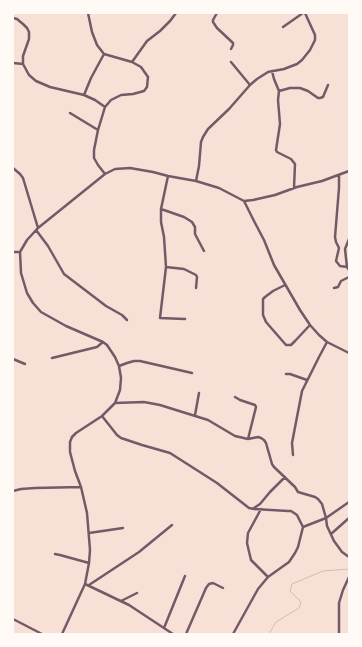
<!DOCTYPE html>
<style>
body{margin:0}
#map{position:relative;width:362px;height:647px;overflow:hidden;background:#f7e1d7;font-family:"Source Serif 4",serif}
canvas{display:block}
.frame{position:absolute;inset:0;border:14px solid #fffaf5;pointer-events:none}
</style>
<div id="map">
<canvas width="362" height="647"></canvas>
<div class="frame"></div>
</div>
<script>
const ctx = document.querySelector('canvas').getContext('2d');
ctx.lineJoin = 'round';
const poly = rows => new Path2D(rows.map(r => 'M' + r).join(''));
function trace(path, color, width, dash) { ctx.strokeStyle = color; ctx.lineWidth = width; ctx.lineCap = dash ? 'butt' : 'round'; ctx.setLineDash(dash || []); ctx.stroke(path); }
trace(poly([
 [269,634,276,622,299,608,301,602,290,591,292,584,323,571,349,569]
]), '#dcb8b0', 1);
trace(poly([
 [88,13,92,32,97,45,104,54,132,62,141,67,148,77,147,87,144,91,133,94,121,95,111,100,105,107,98,130,94,150,94,158,98,165,105,174],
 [217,13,213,20,213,22,217,28,233,43,233,45,231,49],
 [13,18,17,19,23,24,27,28,29,32,29,39,23,56,23,64],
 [283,27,303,13],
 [132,62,147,41,160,31,170,21,176,13],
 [231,62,250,85],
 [13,63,23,64,29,75,36,81,50,87,84,95,95,100,105,107],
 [272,71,274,79,279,91],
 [84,95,91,78,104,54],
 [70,113,98,130],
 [13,168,20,174,23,178,38,228],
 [339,175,339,188,335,237,336,242,339,248,336,261,340,266,347,267],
 [168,176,161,209,161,222,164,237,166,267,184,269,196,275,197,277,196,288],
 [196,181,199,166,201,142,203,137,208,129,229,109,250,85,257,79,268,72,284,69,297,64,302,60,310,50,315,40,315,35,305,13],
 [294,188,295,164,291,159,277,152,276,150,280,124,278,100,279,91,290,88,300,88,308,91,318,98,320,98,323,97,328,85],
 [244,201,254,221,264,240,274,265,300,310,310,325,319,335,327,342,349,353],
 [161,209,184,217,192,222,195,227,195,234,204,251],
 [36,230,48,246,64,274,106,306,122,315,127,320],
 [349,239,345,249,347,267,349,270],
 [13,252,20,252],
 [166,267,160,318,185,319],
 [285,285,273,291,265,297,263,299,263,315,266,322,286,345,291,345,295,341,310,325],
 [334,288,338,287,341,281,349,277],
 [52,358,97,347,103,342],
 [13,359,25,364],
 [119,366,127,363,134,361,140,361,192,373],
 [286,374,290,374,307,380],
 [235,397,240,400,255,405,256,407,248,439],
 [115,403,144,402,160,405,208,420,235,436,248,439,258,437,261,438,264,440,266,443,272,464,274,467,295,487,298,492,315,497,318,499,322,504,326,518,303,527],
 [195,415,199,393],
 [102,416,117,435,121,438,142,445,170,453,217,483,249,508,254,509,288,511,291,511,297,515,303,527,298,547,295,553,289,562,268,577,258,589,233,634],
 [293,455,292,443,302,391,319,357,327,342],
 [13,491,21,489,35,488,81,487],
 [349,502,326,518,327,526,334,541,342,552,349,557],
 [254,508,260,504,270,492,285,477],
 [261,509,248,533,247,543,251,560,268,577],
 [89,533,123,528],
 [331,534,349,518],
 [55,554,60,555,89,563],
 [85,584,129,605,173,634],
 [89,585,139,552,172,525],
 [121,601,137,593],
 [13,619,42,634],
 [164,628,185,576],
 [62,634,85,584,89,563,90,550,87,513,81,487,75,471,70,452,70,442,72,437,76,433,102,416,115,403,120,390,121,378,119,366,115,357,107,345,103,342,66,326,41,312,33,303,27,293,21,273,20,252,27,240,38,228,105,174,115,169,130,168,153,172,168,176,196,181,219,188,244,201,253,200,275,195,297,187,322,181,349,171],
 [186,634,206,588,209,584,213,583,223,588],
 [339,634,339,603,343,590,349,577]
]), '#755966', 2.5);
</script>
